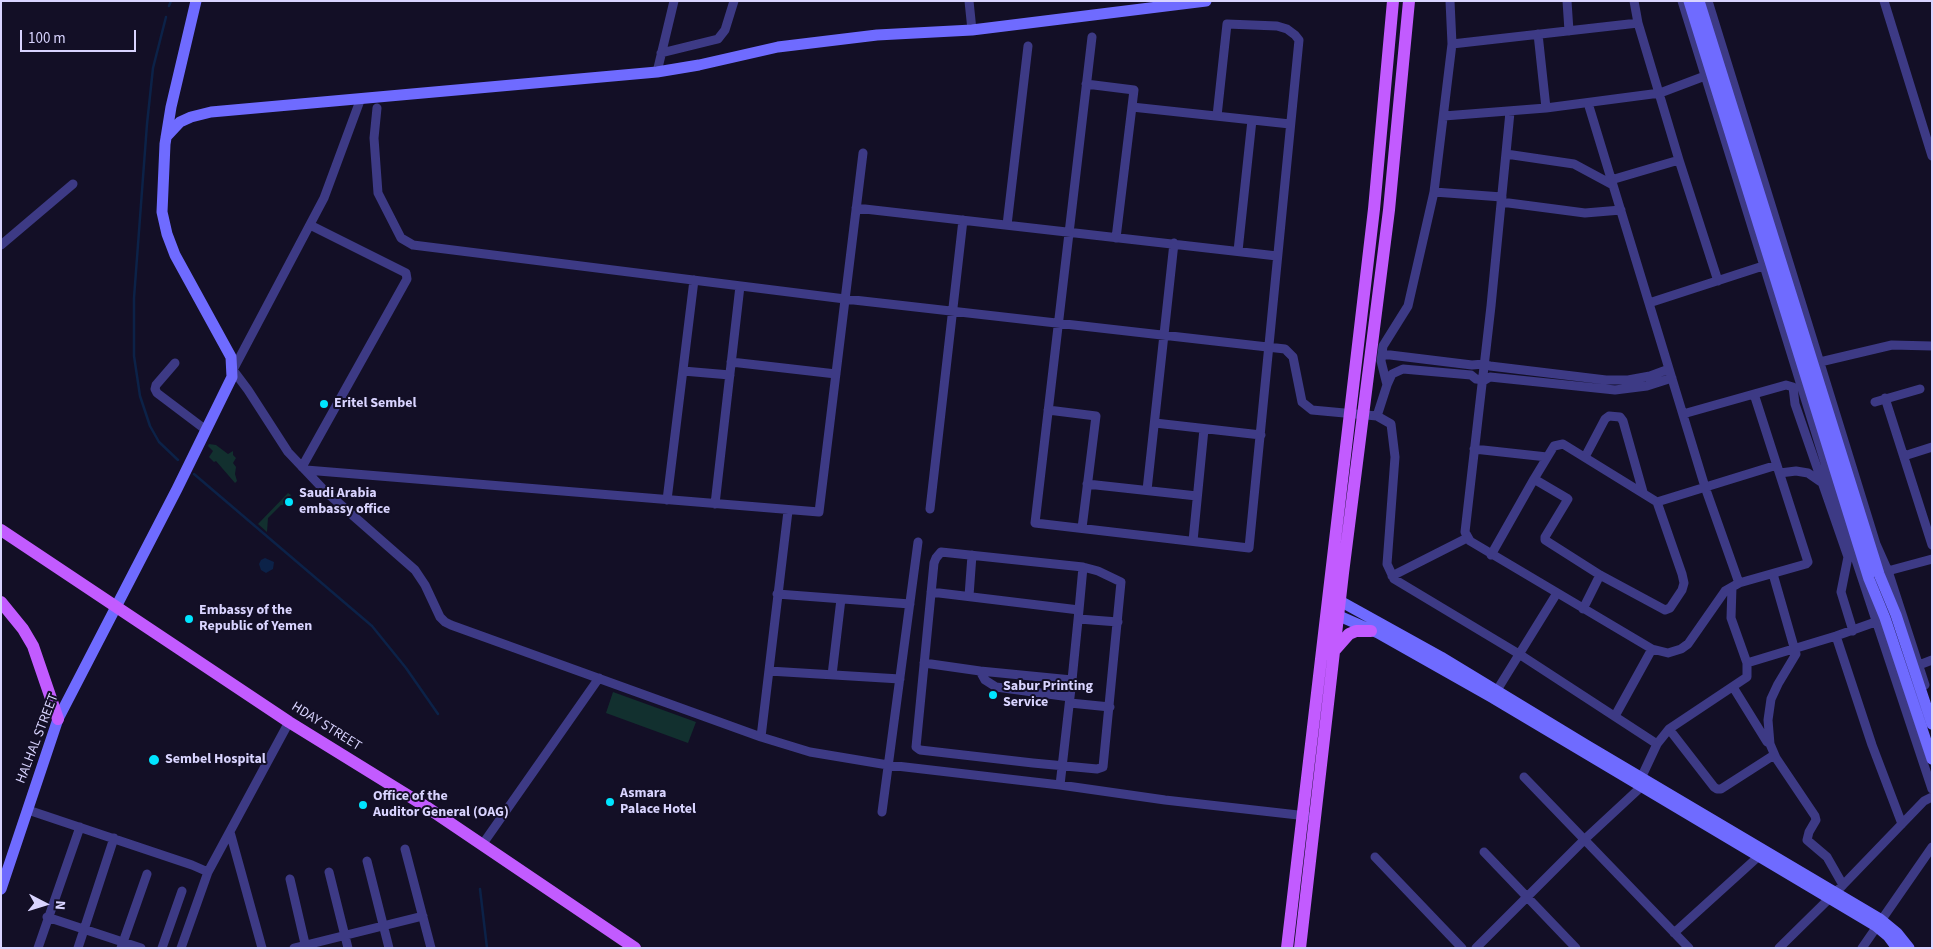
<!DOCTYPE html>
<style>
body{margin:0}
#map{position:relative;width:1933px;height:949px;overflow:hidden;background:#130f26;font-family:"Source Sans 3",sans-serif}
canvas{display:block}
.frame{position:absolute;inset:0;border:2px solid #d9d4ff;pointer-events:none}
.north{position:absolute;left:20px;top:879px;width:50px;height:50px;-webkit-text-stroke:4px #130f26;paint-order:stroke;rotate:95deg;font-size:14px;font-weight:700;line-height:20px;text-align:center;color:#d9d4ff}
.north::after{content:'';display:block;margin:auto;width:18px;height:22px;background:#d9d4ff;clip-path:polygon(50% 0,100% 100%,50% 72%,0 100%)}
.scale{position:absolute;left:20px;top:30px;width:116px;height:22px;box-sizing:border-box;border:2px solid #d9d4ff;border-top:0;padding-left:6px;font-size:15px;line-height:18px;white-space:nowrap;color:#d9d4ff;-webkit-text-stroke:4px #130f26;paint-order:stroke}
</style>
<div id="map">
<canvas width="1933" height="949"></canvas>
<div class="frame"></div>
<div class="north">N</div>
<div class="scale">100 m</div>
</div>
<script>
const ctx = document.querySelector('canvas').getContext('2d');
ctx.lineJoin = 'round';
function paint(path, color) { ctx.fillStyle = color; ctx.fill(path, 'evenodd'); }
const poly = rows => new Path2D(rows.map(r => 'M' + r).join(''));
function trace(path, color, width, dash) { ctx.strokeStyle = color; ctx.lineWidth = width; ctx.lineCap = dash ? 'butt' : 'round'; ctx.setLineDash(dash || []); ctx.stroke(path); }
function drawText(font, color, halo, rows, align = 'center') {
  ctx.font = font + ' "Source Sans 3",sans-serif'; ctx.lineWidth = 4; ctx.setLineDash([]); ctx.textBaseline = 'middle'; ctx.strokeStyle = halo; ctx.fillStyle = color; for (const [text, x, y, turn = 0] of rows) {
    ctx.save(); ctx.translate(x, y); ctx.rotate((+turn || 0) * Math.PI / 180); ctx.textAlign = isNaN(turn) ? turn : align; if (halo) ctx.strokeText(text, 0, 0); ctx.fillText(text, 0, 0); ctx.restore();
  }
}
paint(poly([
 [209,444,216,445,228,454,233,451,233,455,236,458,233,463,236,467,235,474,237,481,235,483,216,461,214,462,209,457,213,451,208,446],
 [288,493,291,495,289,499,287,499,283,505,281,505,268,518,267,532,258,524],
 [613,692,696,722,688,743,606,713]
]), '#12302f');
paint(poly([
 [265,558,274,562,273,569,266,573,261,570,259,564,261,560]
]), '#0c2248');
trace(poly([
 [169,6,171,1],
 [166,17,153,68,147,124,134,298,134,356,140,396,150,426,159,442,178,460],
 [194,474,372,626,406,668,438,714],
 [480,889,487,948]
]), '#0c2248', 2.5);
trace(poly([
 [969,1,972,30],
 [1567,1,1569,31],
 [1634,1,1638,23,1679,160,1718,281],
 [1682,1,1843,521,1932,789],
 [1708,1,1876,544,1888,571,1925,685],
 [1884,1,1932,156],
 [1538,34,1546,108],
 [1092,37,1035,523,1249,548,1299,40,1295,35,1287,29,1277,26,1227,24,1217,116],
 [1452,44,1638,23],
 [661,53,718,39,725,30,734,1],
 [657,72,674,1],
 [1086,84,1134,90,1116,238],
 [361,98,324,198,233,370,248,390,288,452,325,491,415,570,425,585,440,617,445,622,451,625,761,737,810,752,888,765,1060,785],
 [1588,103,1705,487,1739,583],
 [1132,107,1290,124],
 [377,108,374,138,378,193,401,238,413,245,845,299,1285,349,1293,357,1302,402,1312,410,1377,416,1391,424,1395,457,1387,564,1394,579,1519,654,1657,744],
 [1510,112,1491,306,1465,532,1470,541,1652,649,1668,653,1681,649,1688,644,1725,591,1739,583,1806,564,1808,562,1754,394],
 [1444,116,1546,108,1660,93,1705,76],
 [1506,154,1574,164,1613,185],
 [1611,180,1679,160],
 [1434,192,1502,197],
 [1501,202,1585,213,1621,210],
 [856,208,1277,256],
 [1007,225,1028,46],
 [1,245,73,184],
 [1238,251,1252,120],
 [1649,303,1763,266],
 [1382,354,1472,365,1484,364,1490,366,1606,380,1628,380,1650,376,1669,369],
 [731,362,836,374],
 [1820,362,1892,345,1932,346],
 [175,363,156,385,155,389,157,393,206,430],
 [683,371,730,375],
 [1387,385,1392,374,1403,369,1471,375,1476,379,1485,380,1490,377,1615,390,1647,386,1672,378],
 [1885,398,1932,545],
 [1875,402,1920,389],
 [1048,410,1096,416,1082,528],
 [1683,414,1786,385,1793,387,1795,404,1848,557,1841,592,1853,631],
 [1377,416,1387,385,1381,361,1383,346,1408,306,1434,192,1452,44,1450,1],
 [1155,423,1261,435],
 [1474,449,1547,457],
 [1904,456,1932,447],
 [1585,457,1605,419,1609,416,1620,417,1623,421,1643,492],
 [302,467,407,279,406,273,310,225],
 [306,470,819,512,863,153],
 [1780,473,1796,471,1808,473,1821,482],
 [1087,484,1197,496],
 [1147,490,1174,243],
 [667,500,694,280],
 [1657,502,1777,465],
 [715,504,740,286],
 [930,509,963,220],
 [1193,541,1204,429],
 [941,552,1083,567,1098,571,1121,582,1103,767,1097,769,1033,763,920,750,916,747,934,563,936,558,941,552],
 [1491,555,1534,479,1554,446,1563,444,1657,502,1682,574,1684,583,1682,590,1670,608,1665,610,1600,575,1545,540,1545,537,1568,499,1534,479],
 [1884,572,1932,559],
 [1773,574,1796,654,1778,684,1771,699,1768,720,1770,744,1776,758,1815,816,1816,820,1809,832,1807,840,1827,857,1843,885],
 [1392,576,1467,538],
 [931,592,1079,610,1083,567],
 [777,594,910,604],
 [969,596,972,555],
 [1583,609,1600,575],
 [1079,619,1118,622],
 [1836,636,1872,745,1902,824],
 [924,663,980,671,985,680,996,687,1070,697,1060,785,1165,800,1307,816],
 [1747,663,1836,636,1881,620],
 [1919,665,1932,660],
 [769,671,900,679],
 [980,671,1072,680,1070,697],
 [832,675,841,599],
 [1072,680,1079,610],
 [1733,687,1767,742],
 [1494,695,1557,593],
 [1070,703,1110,707],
 [1615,716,1652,649],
 [1669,729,1714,787,1717,789,1721,789,1774,755],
 [761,737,788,511],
 [1642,776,1657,744,1669,729,1747,677,1747,663,1731,618,1732,587],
 [1524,777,1689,948],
 [28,810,192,865,208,872],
 [882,812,918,542],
 [230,832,262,948],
 [482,845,599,678],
 [405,849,431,948],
 [1484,852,1576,948],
 [1375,857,1462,948],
 [367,861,389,948],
 [329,872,348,948],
 [290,879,306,948],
 [47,917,141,948],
 [1674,933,1759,856],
 [38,948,80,827],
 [78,948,114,838],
 [121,948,147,874],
 [162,948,182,891],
 [181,948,208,872,289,722],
 [294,948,423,916],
 [1476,948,1585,839,1641,787],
 [1779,948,1843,885,1924,801,1932,797],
 [1862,948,1932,847]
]), '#3d3a85', 9);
trace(poly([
 [1689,1,1869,579,1885,618,1932,759],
 [1699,1,1879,574,1896,615,1932,724],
 [166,137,180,122,191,117,211,112,657,72,699,65,778,47,877,35,972,30,1206,1],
 [1340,601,1441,657,1586,745,1880,919,1897,933,1909,948],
 [1330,612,1378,633,1493,698,1876,926,1888,936,1897,948],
 [1,889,58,719,177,489,232,377,231,357,175,255,167,234,162,212,165,144,171,107,196,1]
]), '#6f6bff', 11);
trace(poly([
 [1,530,289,722,425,806,635,948],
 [1,602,23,629,33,646,58,719],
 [1334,651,1349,634,1356,631,1371,631],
 [1287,948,1374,209,1393,1],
 [1300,948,1343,573,1389,210,1409,1]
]), '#c25bff', 12);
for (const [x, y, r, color] of [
 [324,404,5,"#00e5ff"],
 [289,502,5,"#00e5ff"],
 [189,619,5,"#00e5ff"],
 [993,695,5,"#00e5ff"],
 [154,760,6,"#00e5ff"],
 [610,802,5,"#00e5ff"],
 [363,805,5,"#00e5ff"]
]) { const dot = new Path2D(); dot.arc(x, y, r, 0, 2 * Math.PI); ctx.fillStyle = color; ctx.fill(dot); trace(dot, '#130f26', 2); }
drawText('bold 14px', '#d9d4ff', '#130f26', [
 ["Eritel Sembel",334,404],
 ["Saudi Arabia",299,494],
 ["embassy office",299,510],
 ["Embassy of the",199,611],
 ["Republic of Yemen",199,627],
 ["Sabur Printing",1003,687],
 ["Service",1003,703],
 ["Sembel Hospital",165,760],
 ["Asmara",620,794],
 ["Palace Hotel",620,810],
 ["Office of the",373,797],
 ["Auditor General (OAG)",373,813]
], 'left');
drawText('14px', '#d9d4ff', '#130f26', [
 ["HDAY STREET",326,727,32],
 ["HALHAL STREET",38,739,-69]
]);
</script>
